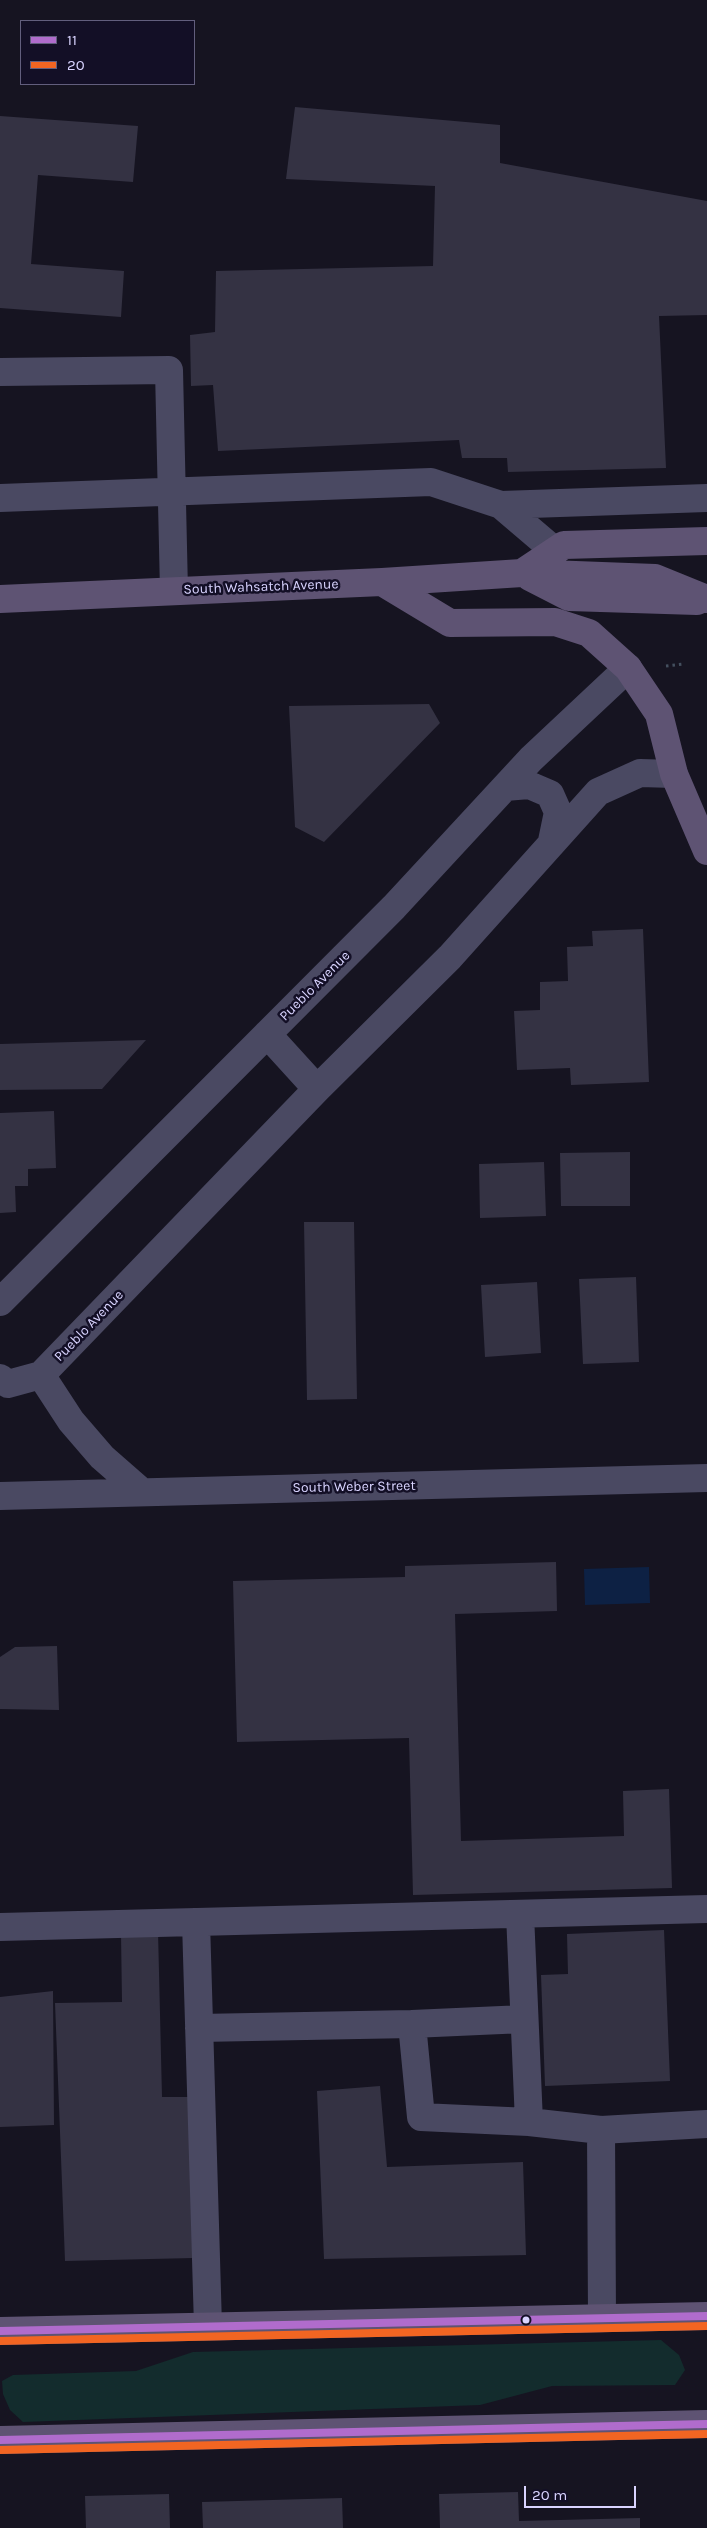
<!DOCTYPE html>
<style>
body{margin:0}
#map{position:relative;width:707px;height:2528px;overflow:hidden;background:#161421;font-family:Karla,sans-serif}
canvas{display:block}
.legend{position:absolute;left:20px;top:20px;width:175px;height:65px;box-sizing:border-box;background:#130f26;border:1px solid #625e7d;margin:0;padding:6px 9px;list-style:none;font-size:15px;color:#d9d4ff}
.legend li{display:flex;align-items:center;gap:10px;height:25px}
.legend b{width:25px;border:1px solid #625e7d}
.scale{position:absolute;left:524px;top:2486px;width:112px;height:22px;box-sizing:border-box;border:2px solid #d9d4ff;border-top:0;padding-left:6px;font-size:15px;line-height:18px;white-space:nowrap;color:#d9d4ff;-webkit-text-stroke:4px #130f26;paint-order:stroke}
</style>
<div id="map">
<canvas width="707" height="2528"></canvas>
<ul class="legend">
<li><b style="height:6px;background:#b06ccc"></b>11</li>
<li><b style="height:6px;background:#f26522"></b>20</li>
</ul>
<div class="scale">20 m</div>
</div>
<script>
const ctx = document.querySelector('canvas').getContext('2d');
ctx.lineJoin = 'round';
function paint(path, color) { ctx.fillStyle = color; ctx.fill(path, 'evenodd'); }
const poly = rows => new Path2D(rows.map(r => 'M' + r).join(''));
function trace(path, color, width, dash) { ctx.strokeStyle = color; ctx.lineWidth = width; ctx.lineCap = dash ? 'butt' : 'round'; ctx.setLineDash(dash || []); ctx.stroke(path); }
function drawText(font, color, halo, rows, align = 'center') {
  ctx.font = font + ' Karla,sans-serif'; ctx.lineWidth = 5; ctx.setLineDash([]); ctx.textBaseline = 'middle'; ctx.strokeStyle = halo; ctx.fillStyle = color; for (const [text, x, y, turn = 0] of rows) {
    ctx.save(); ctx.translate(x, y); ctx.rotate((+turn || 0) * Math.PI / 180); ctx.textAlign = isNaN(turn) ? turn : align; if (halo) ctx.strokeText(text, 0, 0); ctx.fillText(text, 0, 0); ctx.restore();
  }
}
paint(poly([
 [661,2340,679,2355,685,2370,675,2385,552,2386,480,2405,23,2422,10,2410,3,2394,2,2381,13,2375,136,2371,193,2352]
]), '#132c2d');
paint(poly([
 [649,1567,650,1603,585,1605,584,1569]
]), '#0d2144');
paint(poly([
 [295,107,500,125,500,163,707,201,707,315,659,316,666,468,508,472,507,458,462,458,459,440,218,451,213,385,191,386,190,335,215,332,216,271,433,266,435,186,286,179],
 [0,116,138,126,133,182,38,175,31,264,124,271,121,317,0,308],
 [429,704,440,723,324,842,295,827,289,706],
 [643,929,649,1082,571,1085,570,1068,517,1070,514,1011,540,1010,540,982,568,981,567,947,593,946,592,931],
 [146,1040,102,1089,0,1090,0,1044],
 [54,1111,56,1168,28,1169,28,1186,15,1186,16,1212,0,1213,0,1113],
 [630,1152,630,1206,561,1206,560,1153],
 [544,1162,546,1216,480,1218,479,1164],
 [304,1222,354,1222,357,1399,307,1400],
 [636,1277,639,1362,583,1364,579,1279],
 [537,1282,541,1353,485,1357,481,1285],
 [556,1562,557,1611,455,1614,461,1841,624,1836,623,1791,669,1789,672,1888,413,1895,409,1738,237,1742,233,1581,405,1577,405,1566],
 [57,1646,59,1710,0,1709,0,1657,15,1647],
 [664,1930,670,2081,545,2086,541,1975,568,1974,567,1934],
 [158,1931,162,2097,190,2097,193,2258,65,2261,55,2003,122,2002,121,1934],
 [53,1991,54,2125,0,2127,0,1997],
 [380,2086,387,2167,523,2162,526,2255,324,2259,317,2091],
 [518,2492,519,2521,640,2518,640,2528,440,2528,439,2494],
 [169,2494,170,2528,86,2528,85,2496],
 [342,2498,343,2528,203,2528,202,2502]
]), '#343243');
trace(poly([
 [666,666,683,664]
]), '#44505f', 3, [2.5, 4]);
trace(poly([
 [0,372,169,370,174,591],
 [0,498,431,482,501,505,707,498],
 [501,505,555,551],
 [505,787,529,785,550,794,558,812,552,841],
 [267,1034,317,1089],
 [0,1302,394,907,531,759,628,668],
 [41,1375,317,1089,450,957,598,792,640,773,674,774],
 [0,1378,8,1384,41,1375,71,1421,102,1457,142,1492],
 [0,1496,707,1478],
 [520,1914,529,2122],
 [196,1922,208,2326],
 [0,1927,707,1909],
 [524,2019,412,2024,421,2117,529,2122,601,2130,602,2318],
 [199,2028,412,2024],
 [601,2130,707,2124]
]), '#4a4962', 28);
trace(poly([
 [522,573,564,545,707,541],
 [530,577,569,597,697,601],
 [382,582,450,623,555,622,589,633,628,668,659,714,674,774,707,851],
 [0,599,382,582,522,573,655,578,707,599],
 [0,2331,707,2316],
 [0,2440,707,2424]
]), '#5e5373', 28);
trace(poly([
 [0,2331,707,2316],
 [0,2440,707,2424]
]), '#b06ccc', 8);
trace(poly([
 [0,2341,707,2326],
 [0,2450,707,2434]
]), '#f26522', 8);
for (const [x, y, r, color] of [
 [526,2320,4.5,"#d9d4ff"]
]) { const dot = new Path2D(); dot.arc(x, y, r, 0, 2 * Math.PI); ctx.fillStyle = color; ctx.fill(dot); trace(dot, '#130f26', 2); }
drawText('14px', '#d9d4ff', '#130f26', [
 ["South Wahsatch Avenue",261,587,-2],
 ["Pueblo Avenue",315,986,-45],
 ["Pueblo Avenue",89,1326,-46],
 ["South Weber Street",354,1487,-1]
]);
</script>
